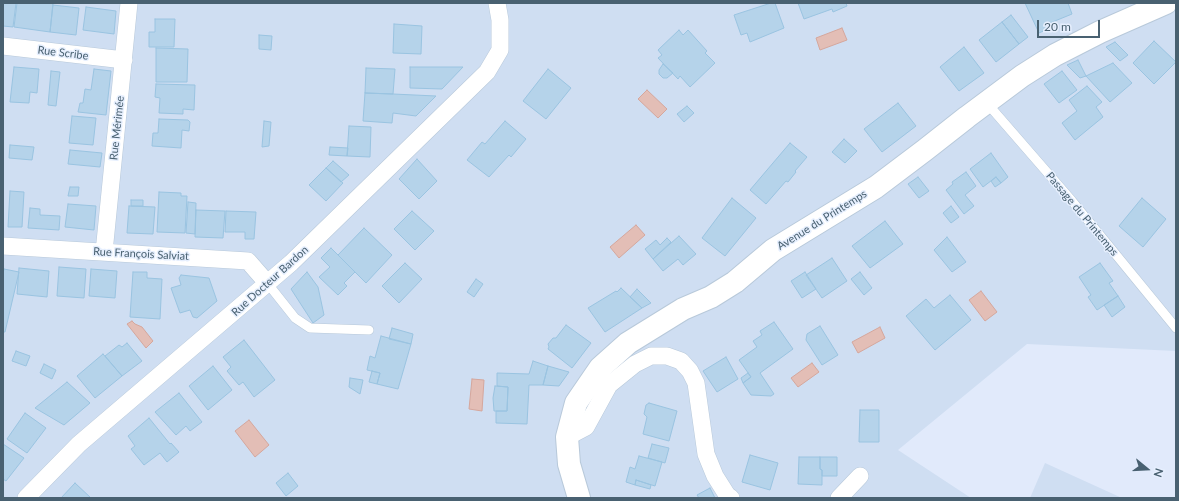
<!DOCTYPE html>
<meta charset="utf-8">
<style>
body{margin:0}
#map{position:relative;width:1179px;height:501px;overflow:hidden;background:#e1eafb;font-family:Lato,sans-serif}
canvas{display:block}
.frame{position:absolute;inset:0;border:4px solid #496171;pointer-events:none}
.north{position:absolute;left:1127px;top:449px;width:40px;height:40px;-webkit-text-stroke:3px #e6effe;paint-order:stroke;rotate:108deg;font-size:11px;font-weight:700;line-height:16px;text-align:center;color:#496171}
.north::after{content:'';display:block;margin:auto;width:14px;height:18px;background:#496171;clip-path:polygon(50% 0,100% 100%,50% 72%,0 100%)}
.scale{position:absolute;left:1037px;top:20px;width:63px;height:18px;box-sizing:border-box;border:2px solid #496171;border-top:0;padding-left:5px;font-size:12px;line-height:14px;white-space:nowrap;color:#496171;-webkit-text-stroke:3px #e6effe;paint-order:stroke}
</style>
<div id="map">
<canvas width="1179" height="501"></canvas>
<div class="frame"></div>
<div class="north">N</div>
<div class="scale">20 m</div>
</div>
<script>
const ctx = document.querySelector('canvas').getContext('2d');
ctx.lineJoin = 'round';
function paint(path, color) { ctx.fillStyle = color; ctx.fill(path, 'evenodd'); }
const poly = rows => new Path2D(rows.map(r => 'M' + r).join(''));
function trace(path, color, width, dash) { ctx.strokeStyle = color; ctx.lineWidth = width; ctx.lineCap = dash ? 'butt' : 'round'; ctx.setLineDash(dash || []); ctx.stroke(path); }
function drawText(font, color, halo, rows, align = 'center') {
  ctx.font = font + ' Lato,sans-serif'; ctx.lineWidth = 3; ctx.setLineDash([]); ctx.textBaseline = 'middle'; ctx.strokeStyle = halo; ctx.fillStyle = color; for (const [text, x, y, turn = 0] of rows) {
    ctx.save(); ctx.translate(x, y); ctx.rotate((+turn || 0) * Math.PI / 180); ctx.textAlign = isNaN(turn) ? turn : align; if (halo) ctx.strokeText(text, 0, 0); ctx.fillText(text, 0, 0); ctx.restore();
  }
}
paint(poly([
 [3,3,1176,3,1176,351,1027,344,898,450,971,498,3,498],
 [1045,463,1122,498,1030,498]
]), '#cfdef2');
const water = poly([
 [842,28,847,40,820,50,816,38,842,28],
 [647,90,667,109,658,118,638,99,647,90],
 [636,225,645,235,619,258,610,247,636,225],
 [981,291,997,312,985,321,969,300,981,291],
 [132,321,135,324,142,327,153,341,146,348,127,324,132,321],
 [880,327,885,338,858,353,852,342,880,327],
 [812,363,819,372,798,387,791,378,812,363],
 [472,379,484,380,482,411,469,409,472,379],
 [249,420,269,445,255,457,235,431,249,420]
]);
paint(water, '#e3beb6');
trace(water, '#d5a79d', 1);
const building = poly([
 [3,3,16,3,13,27,3,26,3,3],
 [17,3,53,3,50,32,14,27,17,3],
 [771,3,775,3,784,28,750,42,747,33,741,35,734,15,771,3],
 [798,3,846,3,847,6,833,12,832,9,804,19,798,3],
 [1025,3,1068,3,1072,14,1050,23,1052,27,1039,33,1025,3],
 [53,5,79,8,76,35,50,32,53,5],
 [86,7,116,11,114,34,83,30,86,7],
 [1011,15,1028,37,1019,44,1002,22,1011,15],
 [155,19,175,19,174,47,149,47,149,32,155,32,155,19],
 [1002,22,1019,44,996,62,979,40,1002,22],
 [394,24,422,26,421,54,393,53,394,24],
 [679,30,683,35,688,30,707,51,705,53,715,63,690,87,680,76,678,79,658,58,662,55,658,50,679,30],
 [259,35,272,36,271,50,259,49,259,35],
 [1154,41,1176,62,1154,84,1133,63,1154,41],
 [1115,42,1128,55,1120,61,1106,47,1115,42],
 [964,47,984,73,959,91,940,67,964,47],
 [156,48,188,49,187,82,156,82,156,48],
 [1078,60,1086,76,1080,78,1067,65,1078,60],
 [1113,63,1132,83,1110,102,1086,76,1113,63],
 [663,64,673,73,667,78,663,78,659,74,659,70,663,64],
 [14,67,39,69,37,93,30,92,29,103,10,102,14,67],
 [410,67,463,67,442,89,410,88,410,67],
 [366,68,395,69,393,94,365,93,366,68],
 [94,69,111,71,106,115,78,112,80,103,83,103,85,89,91,90,94,69],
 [548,69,571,88,546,119,523,101,548,69],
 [51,71,60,72,56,106,48,105,51,71],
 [1062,71,1077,90,1059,103,1044,84,1062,71],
 [156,84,195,85,194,110,183,109,183,114,159,113,160,98,155,97,156,84],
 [1087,86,1102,102,1096,107,1103,117,1075,140,1062,123,1077,111,1069,100,1087,86],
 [365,93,393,94,436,96,416,116,393,113,392,123,363,121,365,93],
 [898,103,916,126,882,152,864,129,898,103],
 [687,106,694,113,684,122,677,114,687,106],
 [72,116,96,118,93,145,69,143,72,116],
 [159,119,188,120,190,122,189,131,182,130,181,148,152,146,153,133,158,133,159,119],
 [264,121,271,122,269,146,262,147,264,121],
 [505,121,526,139,511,157,509,155,489,177,467,160,482,142,485,144,505,121],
 [349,126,371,127,370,157,347,156,349,126],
 [844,139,857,151,845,163,832,152,844,139],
 [790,143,807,157,795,171,796,172,788,182,786,181,766,204,750,190,790,143],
 [10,145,34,147,32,160,9,158,10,145],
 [330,147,348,148,347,156,329,155,330,147],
 [70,150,102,153,100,167,68,164,70,150],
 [991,153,1008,177,1001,183,996,177,983,187,970,169,991,153],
 [417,159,437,181,419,199,399,179,417,159],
 [333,161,349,175,341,182,326,168,333,161],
 [326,168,343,183,326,201,309,185,326,168],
 [966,172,976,186,965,195,974,206,964,214,946,190,953,184,952,182,966,172],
 [918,177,929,191,919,198,908,184,918,177],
 [996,177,1001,183,995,187,991,181,996,177],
 [70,187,79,187,78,196,68,196,70,187],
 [10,191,24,192,22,227,8,227,10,191],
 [159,192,181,193,181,196,187,196,185,233,157,232,159,192],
 [732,198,756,218,725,256,702,238,732,198],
 [1142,198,1166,219,1143,247,1119,226,1142,198],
 [131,200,143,200,143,206,131,206,131,200],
 [188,202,196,203,195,234,186,233,188,202],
 [68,204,96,206,94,230,65,227,68,204],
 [129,206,155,207,153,234,127,233,129,206],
 [951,206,959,217,951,223,943,213,951,206],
 [30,208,40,209,40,215,60,216,59,230,28,228,30,208],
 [196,210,225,211,223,238,195,237,196,210],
 [226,211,256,212,254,239,245,239,245,232,225,232,226,211],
 [412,211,434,231,415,250,394,229,412,211],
 [885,221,903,244,870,268,852,246,885,221],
 [364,228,392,255,366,283,338,255,364,228],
 [679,236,696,254,683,265,678,259,663,271,653,259,679,236],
 [947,237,966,262,952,272,934,250,947,237],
 [667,238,671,242,653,259,645,249,656,240,660,245,667,238],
 [331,248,355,272,344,283,347,286,338,295,319,277,330,267,321,258,331,248],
 [832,258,847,281,822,298,806,275,832,258],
 [405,263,422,279,399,303,382,286,405,263],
 [1100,263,1113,281,1109,283,1118,296,1097,310,1088,297,1091,295,1079,277,1100,263],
 [59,267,86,269,84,298,57,296,59,267],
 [19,268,49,271,47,297,17,294,19,268],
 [4,269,19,272,5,332,3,332,3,274,4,269],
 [91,269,117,271,115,298,89,296,91,269],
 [133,272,147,272,147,278,162,279,160,319,130,317,133,272],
 [307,272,318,287,324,315,313,323,291,289,307,272],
 [805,272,816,289,802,298,791,281,805,272],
 [860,272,872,288,864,295,851,279,860,272],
 [181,275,209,278,217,301,197,318,193,317,190,310,180,313,171,288,181,285,179,278,181,275],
 [476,279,483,284,474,297,467,292,476,279],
 [621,288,642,308,605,332,588,308,616,291,617,292,621,288],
 [637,289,651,303,642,308,630,297,637,289],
 [950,295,971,320,935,350,906,316,926,299,934,308,950,295],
 [1118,296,1125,307,1112,317,1104,305,1118,296],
 [774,322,793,349,760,373,774,394,771,396,751,395,743,383,751,377,739,360,757,347,753,341,762,335,760,331,774,322],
 [566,325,591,343,572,368,548,349,549,347,548,344,553,338,556,338,566,325],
 [820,326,838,355,822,365,806,340,807,334,820,326],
 [392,328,413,334,411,344,389,339,392,328],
 [381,336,411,344,398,389,377,384,380,373,367,370,370,356,375,358,381,336],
 [244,340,275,380,254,397,243,382,239,385,227,371,231,367,223,357,244,340],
 [127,343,142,361,122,376,105,356,119,345,122,347,127,343],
 [16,351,30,356,26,366,12,361,16,351],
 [103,354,122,376,95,398,77,376,103,354],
 [726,357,738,379,717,392,703,371,726,357],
 [533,361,548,366,543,385,529,385,527,424,496,423,496,411,507,411,508,387,497,386,497,373,529,374,533,361],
 [44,364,56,370,52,379,40,373,44,364],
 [213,366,232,390,208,410,189,386,213,366],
 [548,366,569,372,559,386,543,385,548,366],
 [372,371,380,373,377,384,369,382,372,371],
 [748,373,751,377,743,383,741,378,748,373],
 [350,378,363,380,360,394,349,387,350,378],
 [67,382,90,403,64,425,35,408,67,382],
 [495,386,508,387,507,411,494,411,493,398,495,386],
 [179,393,202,422,190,431,186,426,176,435,155,412,179,393],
 [649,403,677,411,669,441,643,434,647,417,644,414,646,405,649,403],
 [860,410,879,410,879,442,859,442,860,410],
 [25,413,46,428,27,453,7,439,25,413],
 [149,418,170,444,171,443,179,452,167,462,160,453,144,465,131,449,135,446,128,436,149,418],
 [3,444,24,458,6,481,3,479,3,444],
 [652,444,669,448,665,463,648,458,652,444],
 [750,455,778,463,770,490,742,482,750,455],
 [639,456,662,462,655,486,636,480,635,485,626,482,630,467,635,469,639,456],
 [799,457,820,457,820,469,822,470,822,485,798,484,799,457],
 [820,457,837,457,837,476,822,476,822,470,820,469,820,457],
 [288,473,298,486,286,496,276,483,288,473],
 [636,480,651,485,650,489,635,485,636,480],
 [75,483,91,498,61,498,75,483],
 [710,488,715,498,699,498,697,495,710,488]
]);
paint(building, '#b5d3ea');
trace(building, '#9ac4e1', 1);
const service = poly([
 [986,102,1072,201,1176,328],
 [268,284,295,318,310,328,369,330]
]);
const minor = poly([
 [3,46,124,60],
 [3,246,248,261,268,284],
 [104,252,129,3],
 [567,437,586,427,609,385,635,364,651,356,667,356,681,361,690,371,696,383,706,454,715,476,727,495,731,498],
 [26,498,79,444,291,263,487,72,500,50,500,20,497,3],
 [839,498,860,476]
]);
const tertiary = poly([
 [579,498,569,464,567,437,576,403,600,368,628,343,683,309,711,297,735,282,773,250,876,187,925,150,967,117,1022,76,1055,55,1100,32,1166,3]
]);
trace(service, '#b8c9da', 10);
trace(minor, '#b8c9da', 18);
trace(tertiary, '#b8c9da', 24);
trace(service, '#fff', 9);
trace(minor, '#fff', 17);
trace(tertiary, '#fff', 22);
drawText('11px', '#496171', '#e6effe', [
 ["Rue Scribe",63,53,7],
 ["Rue Mérimée",117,128,-84],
 ["Passage du Printemps",1082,214,50],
 ["Avenue du Printemps",822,220,-32],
 ["Rue François Salviat",141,254,3],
 ["Rue Docteur Bardon",270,281,-42]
]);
</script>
